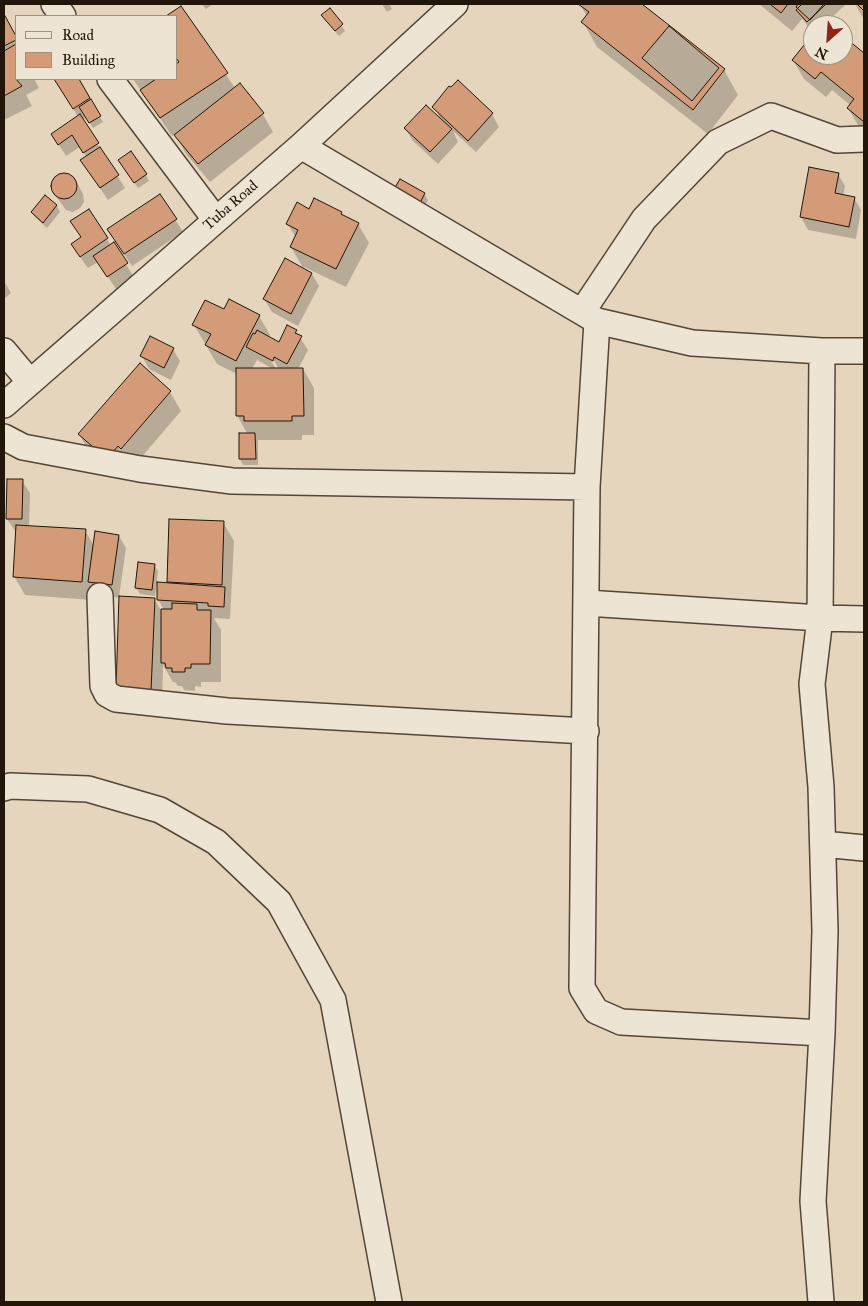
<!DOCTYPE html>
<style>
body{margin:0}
#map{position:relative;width:868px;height:1306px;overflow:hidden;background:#e5d5bc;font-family:"IM FELL Great Primer",serif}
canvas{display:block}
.frame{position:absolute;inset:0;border:5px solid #211609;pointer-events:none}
.legend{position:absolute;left:15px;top:15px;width:162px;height:65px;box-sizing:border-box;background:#eee4d3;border:1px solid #9c9282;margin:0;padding:6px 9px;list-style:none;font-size:15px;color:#211609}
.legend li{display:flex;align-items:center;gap:10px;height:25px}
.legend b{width:25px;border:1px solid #9c9282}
.north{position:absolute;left:803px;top:15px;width:50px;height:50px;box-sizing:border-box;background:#eee4d3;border:1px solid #9c9282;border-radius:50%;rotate:206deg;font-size:14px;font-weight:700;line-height:20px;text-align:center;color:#211609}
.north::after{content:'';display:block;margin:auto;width:18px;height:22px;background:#8f2418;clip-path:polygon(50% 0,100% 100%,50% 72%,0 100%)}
</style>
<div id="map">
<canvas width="868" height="1306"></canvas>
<div class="frame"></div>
<ul class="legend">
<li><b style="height:6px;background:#eee4d3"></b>Road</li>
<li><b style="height:14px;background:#d39b78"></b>Building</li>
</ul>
<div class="north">N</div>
</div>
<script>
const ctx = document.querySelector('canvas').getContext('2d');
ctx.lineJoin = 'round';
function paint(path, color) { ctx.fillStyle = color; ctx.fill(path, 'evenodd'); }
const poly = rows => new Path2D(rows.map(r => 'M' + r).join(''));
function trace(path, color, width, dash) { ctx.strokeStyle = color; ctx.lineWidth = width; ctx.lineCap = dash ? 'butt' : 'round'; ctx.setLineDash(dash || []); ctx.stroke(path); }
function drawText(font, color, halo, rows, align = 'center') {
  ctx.font = font + ' "IM FELL Great Primer",serif'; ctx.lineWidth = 4; ctx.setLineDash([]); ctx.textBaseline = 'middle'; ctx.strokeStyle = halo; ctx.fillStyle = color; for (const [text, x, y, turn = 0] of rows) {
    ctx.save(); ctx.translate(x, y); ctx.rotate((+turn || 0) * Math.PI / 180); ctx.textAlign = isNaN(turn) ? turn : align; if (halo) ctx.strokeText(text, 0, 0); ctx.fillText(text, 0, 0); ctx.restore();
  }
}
paint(poly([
 [202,4,213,4,206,9],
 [382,4,389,4,392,9,387,12],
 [580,4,640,4,724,70,738,95,708,134,597,47,583,22,587,17],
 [759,4,844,4,845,5,826,23,828,25,813,25,813,32,802,19,792,31],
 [855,4,864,4,864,18,862,16],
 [181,8,235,88,262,113,273,132,210,182,186,154,175,134,172,136,133,79,176,79,180,64,176,59,176,16,168,16],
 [4,16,16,38,16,79,34,79,39,88,26,95,32,106,4,120],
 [326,21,341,25,345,31,339,36],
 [813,36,813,55,843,55,843,37,864,54,864,131,859,127,848,108,850,105,832,90,826,97,804,79,793,60],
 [56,79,77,79,103,122,93,128,86,117,82,120,125,188,108,200,82,161,87,158,80,147,66,156,52,134,78,117],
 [458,82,492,114,499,127,476,152,453,131,458,142,438,164,413,141,405,128,440,118,434,107],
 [123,166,146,175,149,181,138,188],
 [63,173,70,175,76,181,83,194,84,202,80,208,73,212,66,210,52,191,52,183,56,177],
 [838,174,845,186,843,196,854,198,861,210,856,239,808,230,801,217],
 [401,180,424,194,428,200,420,214],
 [160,196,183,232,132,266,116,242],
 [45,197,57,206,60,212,47,228,36,218,32,212],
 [309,210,341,213,343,217,358,224,369,243,346,287,304,267,303,268,291,247,296,238,288,224],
 [107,239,111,246,113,244,134,277,116,289,98,262,88,268,80,257],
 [312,274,319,286,298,326,272,312,264,299],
 [4,281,11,293,4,299],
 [224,311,259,316,270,335,268,338,279,343,296,331,308,350,298,369,303,369,314,388,314,435,302,435,302,440,258,440,258,465,243,465,240,459,248,435,237,415,237,374,217,364,194,325],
 [270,354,279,369,276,369,268,356],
 [257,360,273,369,252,369],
 [173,349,180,361,171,380,149,369,142,356],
 [140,365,170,392,181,411,133,467,90,453,79,434],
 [22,481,30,493,29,527,85,530,94,546,119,536,126,548,119,597,154,599,161,610,164,610,158,599,170,585,168,582,223,522,234,541,230,619,214,618,221,630,221,682,201,682,201,687,195,686,195,691,184,690,182,686,178,686,175,682,173,682,163,665,162,710,128,708,120,598,96,594,92,600,25,595,14,576,17,531,15,531,7,519],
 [154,565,158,571,155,596,140,594,136,588]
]), '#0003');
const building = poly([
 [578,4,642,4,725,69,693,110,581,22,589,12,578,4],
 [770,4,788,4,781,13,770,4],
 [798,4,824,4,810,20,796,7,798,4],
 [802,4,826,4,807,22,796,10,802,4],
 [857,4,864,4,864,11,857,4],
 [181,6,228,73,160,118,140,90,156,79,176,79,176,64,179,62,176,58,176,16,166,16,181,6],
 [330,8,343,24,335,31,321,15,330,8],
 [4,14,16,36,16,40,4,46,4,14],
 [669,26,719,68,692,101,642,58,669,26],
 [813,34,813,55,843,55,843,36,864,53,864,122,847,108,854,99,821,72,815,79,792,60,813,34],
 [16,44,16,79,22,86,4,96,4,51,16,44],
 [54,79,79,79,90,98,73,109,54,79],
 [458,80,493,113,468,141,432,107,449,86,451,87,458,80],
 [240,83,264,113,198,164,174,135,240,83],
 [91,99,101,116,89,123,79,107,91,99],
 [426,105,452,129,430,152,404,128,426,105],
 [80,114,99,143,83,153,72,135,58,145,51,134,80,114],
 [100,147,119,175,100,188,80,160,100,147],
 [131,151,147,174,134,183,118,160,131,151],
 [809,167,839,173,835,193,855,197,849,227,800,217,809,167],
 '51 186a13 13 0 1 1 26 0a13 13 0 1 1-26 0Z',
 [400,179,425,193,417,209,391,194,400,179],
 [160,194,177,219,124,254,107,229,160,194],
 [45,195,57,205,43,223,31,212,45,195],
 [314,198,342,212,341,214,359,223,336,269,290,247,298,230,286,224,297,202,309,209,314,198],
 [89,209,108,238,80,257,71,244,81,237,70,221,89,209],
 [114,242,128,263,107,277,93,256,114,242],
 [285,258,312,273,291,314,263,299,285,258],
 [229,299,260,315,236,361,205,345,211,334,192,325,205,300,224,309,229,299],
 [287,325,297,330,295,333,302,336,287,364,274,357,273,361,246,347,253,333,255,334,257,330,279,342,287,325],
 [150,336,174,348,164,368,140,356,150,336],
 [140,363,171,391,121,449,118,446,107,459,78,434,140,363],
 [236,368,303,368,304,416,292,416,292,421,244,421,244,416,236,416,236,368],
 [239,433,255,433,256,459,239,459,239,433],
 [7,479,23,479,22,519,6,519,7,479],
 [169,519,224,521,222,585,167,582,169,519],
 [16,525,86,529,82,582,13,577,16,525],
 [95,531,119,535,112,585,88,582,95,531],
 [138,562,155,564,152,590,135,588,138,562],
 [157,582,225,587,224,607,208,606,208,603,157,600,157,582],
 [119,596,155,598,151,691,116,690,119,596],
 [172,603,197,604,197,610,211,610,210,664,191,664,191,668,185,668,185,672,172,672,172,668,166,668,165,663,161,663,161,609,172,609,172,603]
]);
paint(building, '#d39b78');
trace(building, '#211609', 1);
const minor = poly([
 [54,4,63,16],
 [110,79,215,219],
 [301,146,597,321,692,343,822,351,864,351],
 [582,312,644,219,718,142,771,116,837,140,864,139],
 [597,321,587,487,582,988,596,1011,621,1022,822,1033],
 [4,351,30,382],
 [4,405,301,146,455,4],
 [4,437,23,447,140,469,232,481,587,487],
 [100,596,103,686,107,694,116,699,227,711,586,731],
 [586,603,820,618,864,619],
 [4,788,10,786,88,789,160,810,216,842,279,902,333,1000,389,1302],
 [823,844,864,848],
 [821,1302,813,1201,822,1033,825,931,821,787,812,684,820,618,822,351]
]);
trace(minor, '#524636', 28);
trace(minor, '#eee4d3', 25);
drawText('15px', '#211609', '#eee4d3', [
 ["Tuba Road",231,206,-41]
]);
</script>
